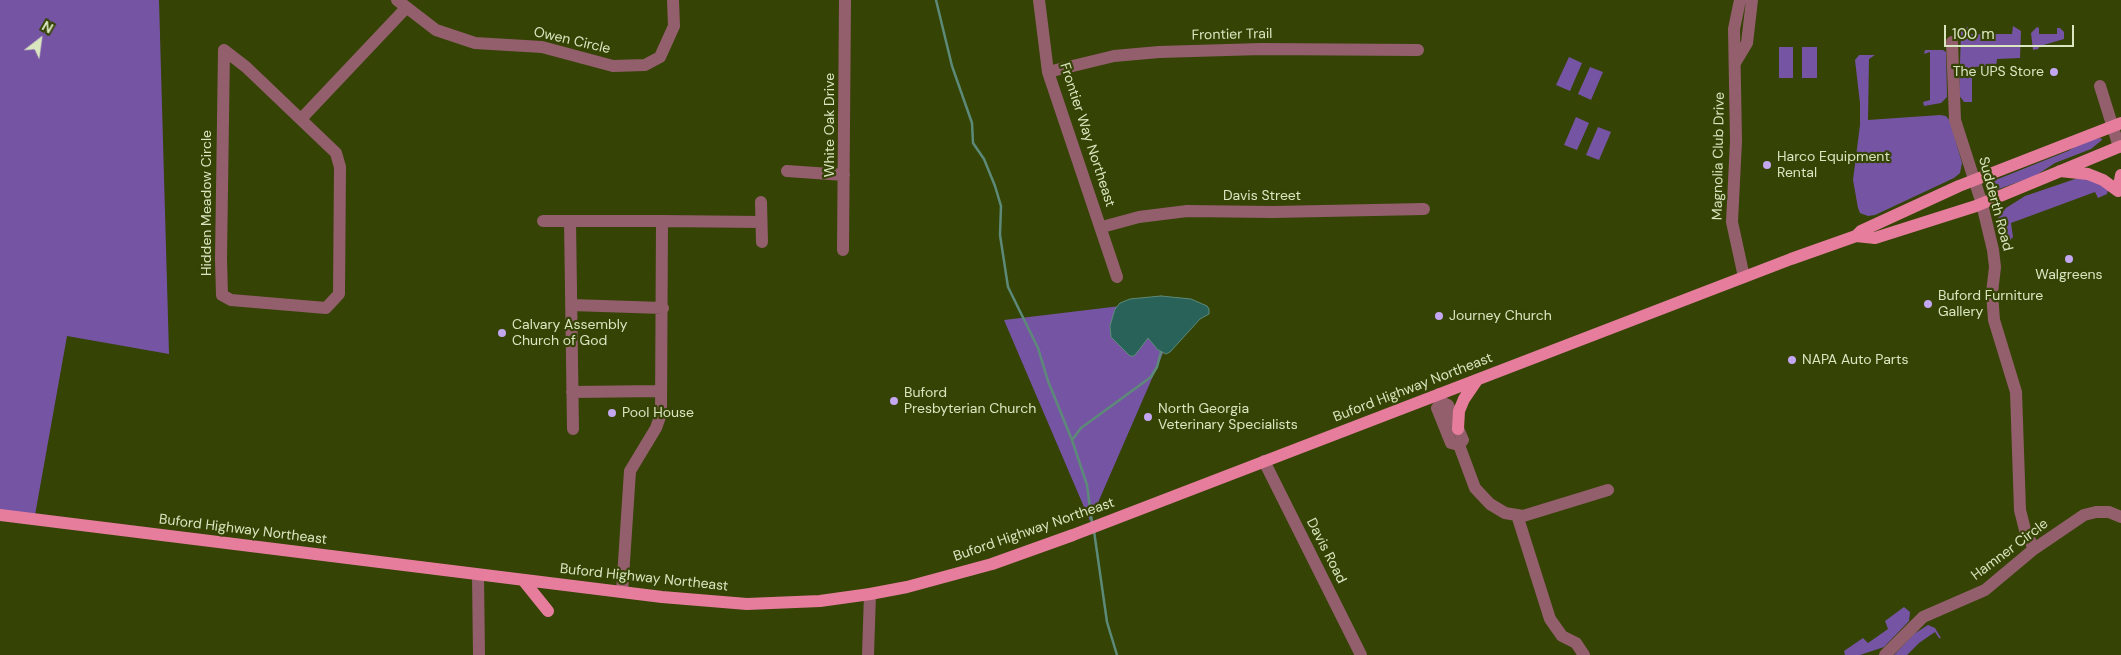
<!DOCTYPE html>
<style>
body{margin:0}
#map{position:relative;width:2121px;height:655px;overflow:hidden;background:#354305;font-family:"DM Sans",sans-serif}
canvas{display:block}
.north{position:absolute;left:15px;top:15px;width:50px;height:50px;-webkit-text-stroke:4px #354305;paint-order:stroke;rotate:30deg;font-size:14px;font-weight:700;line-height:20px;text-align:center;color:#d9e6c0}
.north::after{content:'';display:block;margin:auto;width:18px;height:22px;background:#d9e6c0;clip-path:polygon(50% 0,100% 100%,50% 72%,0 100%)}
.scale{position:absolute;left:1944px;top:25px;width:130px;height:22px;box-sizing:border-box;border:2px solid #d9e6c0;border-top:0;padding-left:6px;font-size:15px;line-height:18px;white-space:nowrap;color:#d9e6c0;-webkit-text-stroke:4px #354305;paint-order:stroke}
</style>
<div id="map">
<canvas width="2121" height="655"></canvas>
<div class="north">N</div>
<div class="scale">100 m</div>
</div>
<script>
const ctx = document.querySelector('canvas').getContext('2d');
ctx.lineJoin = 'round';
function paint(path, color) { ctx.fillStyle = color; ctx.fill(path, 'evenodd'); }
const poly = rows => new Path2D(rows.map(r => 'M' + r).join(''));
function trace(path, color, width, dash) { ctx.strokeStyle = color; ctx.lineWidth = width; ctx.lineCap = dash ? 'butt' : 'round'; ctx.setLineDash(dash || []); ctx.stroke(path); }
function drawText(font, color, halo, rows, align = 'center') {
  ctx.font = font + ' "DM Sans",sans-serif'; ctx.lineWidth = 4.5; ctx.setLineDash([]); ctx.textBaseline = 'middle'; ctx.strokeStyle = halo; ctx.fillStyle = color; for (const [text, x, y, turn = 0] of rows) {
    ctx.save(); ctx.translate(x, y); ctx.rotate((+turn || 0) * Math.PI / 180); ctx.textAlign = isNaN(turn) ? turn : align; if (halo) ctx.strokeText(text, 0, 0); ctx.fillText(text, 0, 0); ctx.restore();
  }
}
paint(poly([
 [0,0,159,0,169,354,67,336,35,515,0,511],
 [2013,26,2021,31,2020,58,1997,59,1996,66,1972,67,1972,102,1964,102,1959,95,1961,32,1963,29,1968,27,1969,34,2012,34],
 [2037,27,2039,28,2039,34,2057,34,2057,28,2060,28,2064,32,2064,39,2040,46,2038,49,2033,50,2031,33],
 [1779,47,1793,47,1793,78,1779,78],
 [1802,47,1817,47,1817,78,1802,78],
 [1925,50,1943,50,1946,52,1947,97,1941,103,1924,106,1923,102,1930,100,1930,52,1924,54],
 [1859,55,1875,55,1869,59,1868,120,1940,115,1946,116,1950,121,1962,163,1960,173,1954,178,1875,215,1868,216,1860,213,1858,208,1853,180,1860,125,1860,103,1855,60],
 [1569,57,1582,63,1570,91,1556,85],
 [1590,67,1603,72,1591,100,1578,94],
 [1576,117,1589,123,1577,150,1564,145],
 [1598,127,1611,132,1599,160,1586,155],
 [2101,138,2102,140,2091,149,2055,163,2035,176,1996,190,1990,186,1993,181,2068,151,2087,140],
 [2089,177,2108,190,2107,194,2098,198,2095,192,2011,223,2013,237,2009,241,2001,238,1999,234,1997,228,1998,218,2006,208,2025,196,2075,179],
 [1187,298,1090,521,1004,320],
 [1904,607,1910,612,1909,621,1884,647,1860,655,1845,655,1844,651,1863,638,1868,643,1888,629,1885,621],
 [1928,625,1935,628,1941,638,1939,638,1935,632,1919,643,1907,655,1894,655,1914,634]
]), '#7654a4');
const water = poly([
 [1161,296,1191,299,1207,306,1209,309,1209,314,1200,319,1170,352,1166,354,1158,350,1148,338,1139,350,1134,356,1130,356,1111,337,1110,326,1115,309,1120,303,1130,299,1161,296]
]);
paint(water, '#286259');
trace(water, '#5d8a78', 1);
trace(poly([
 [936,0,952,66,972,123,973,143,984,159,995,186,1001,206,1000,235,1008,287,1038,348,1048,381,1072,440,1087,485,1092,523],
 [1072,440,1081,428,1151,377,1157,367,1161,352],
 [1094,531,1107,622,1117,655]
]), '#5d8a78', 2.5);
trace(poly([
 [397,0,436,30,475,43,542,47,613,66,645,65,660,57,674,26,673,0],
 [1039,0,1048,72,1117,277],
 [1740,0,1734,29,1736,141,1732,222,1744,277],
 [1952,42,1955,120,1982,204,1993,250,1995,267,1992,293,1994,320,2016,392,2020,510,2025,530,2034,549],
 [224,50,246,67,336,153,340,167,339,294,326,308,231,300,222,295,221,259,224,50],
 [1735,63,1747,43,1752,0],
 [1048,72,1114,56,1159,52,1261,49,1418,50],
 [2100,86,2119,147],
 [301,119,406,8],
 [787,171,844,175],
 [761,202,762,242],
 [543,221,662,221,661,414,656,428,630,471,622,592],
 [570,221,573,429],
 [662,221,761,222],
 [1102,227,1139,217,1187,211,1273,212,1424,209],
 [843,250,845,0],
 [571,305,663,308],
 [572,392,661,391],
 [1439,394,1442,402,1448,405,1463,440,1459,445],
 [1442,402,1437,408,1451,443,1459,445],
 [1459,445,1475,488,1490,504,1505,513,1523,516,1608,490],
 [1264,461,1361,655],
 [1517,515,1550,619,1562,636,1576,643,1584,655],
 [478,575,479,655],
 [868,655,870,594],
 [1885,655,1923,617,1985,590,2034,549,2084,515,2096,512,2109,512,2121,517]
]), '#935f6d', 12);
trace(poly([
 [2060,171,2088,174,2103,180,2118,191,2121,175],
 [1856,236,1861,231,1959,186,2121,123],
 [1458,429,1459,411,1464,399,1477,380],
 [0,515,662,597,747,604,820,601,870,594,907,587,992,564,1073,535,1791,259,1856,236,1875,238,1976,206,2121,146],
 [523,580,548,611]
]), '#e67d9d', 12);
for (const [x, y, r, color] of [
 [2054,72,5,"#c4a7f1"],
 [1767,165,5,"#c4a7f1"],
 [2069,259,5,"#c4a7f1"],
 [1928,304,5,"#c4a7f1"],
 [1439,316,5,"#c4a7f1"],
 [502,333,5,"#c4a7f1"],
 [1792,360,5,"#c4a7f1"],
 [894,401,5,"#c4a7f1"],
 [612,413,5,"#c4a7f1"],
 [1148,417,5,"#c4a7f1"]
]) { const dot = new Path2D(); dot.arc(x, y, r, 0, 2 * Math.PI); ctx.fillStyle = color; ctx.fill(dot); trace(dot, '#354305', 2); }
drawText('14px', '#d9e6c0', '#354305', [
 ["Frontier Trail",1232,35,-1],
 ["Owen Circle",572,41,13],
 ["White Oak Drive",830,125,-90],
 ["Frontier Way Northeast",1087,135,72],
 ["Magnolia Club Drive",1719,156,-89],
 ["Davis Street",1262,196],
 ["Hidden Meadow Circle",207,203,-90],
 ["Sudderth Road",1995,204,75],
 ["Buford Highway Northeast",1413,388,-21],
 ["Buford Highway Northeast",243,530,7],
 ["Buford Highway Northeast",1034,530,-19],
 ["Hamner Circle",2010,550,-37],
 ["Davis Road",1326,551,63],
 ["Buford Highway Northeast",644,578,6]
]);
drawText('14px', '#d9e6c0', '#354305', [
 ["The UPS Store",2044,72,"right"],
 ["Harco Equipment",1777,157],
 ["Rental",1777,173],
 ["Walgreens",2069,275,"center"],
 ["Buford Furniture",1938,296],
 ["Gallery",1938,312],
 ["Journey Church",1449,316],
 ["Calvary Assembly",512,325],
 ["Church of God",512,341],
 ["NAPA Auto Parts",1802,360],
 ["Buford",904,393],
 ["Presbyterian Church",904,409],
 ["North Georgia",1158,409],
 ["Veterinary Specialists",1158,425],
 ["Pool House",622,413]
], 'left');
</script>
